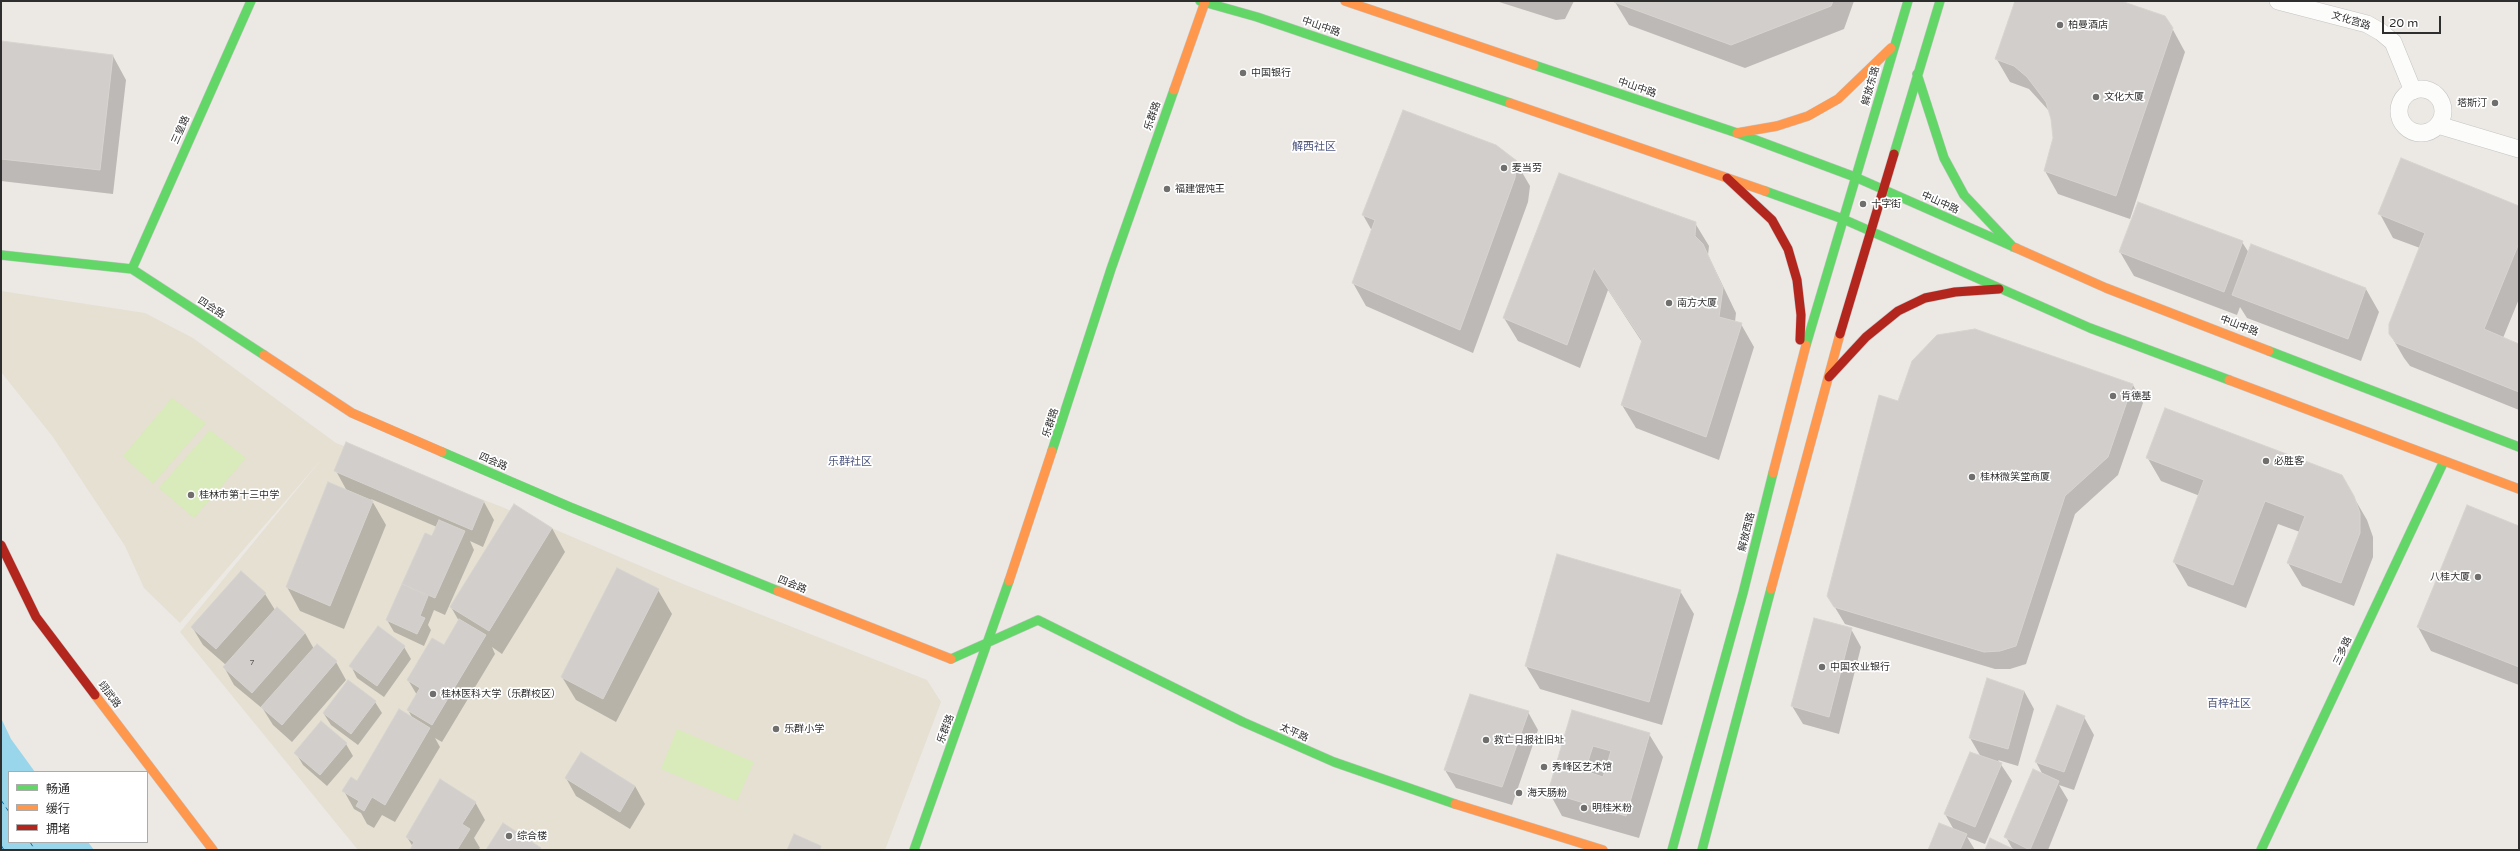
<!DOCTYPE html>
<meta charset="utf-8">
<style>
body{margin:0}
#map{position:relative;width:2520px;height:851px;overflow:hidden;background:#ece8e4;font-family:"Varela Round","Noto Sans SC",sans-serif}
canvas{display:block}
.frame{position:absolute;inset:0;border:2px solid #2e2e2e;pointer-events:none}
.legend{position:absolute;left:8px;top:771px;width:140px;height:72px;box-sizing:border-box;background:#fff;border:1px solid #ababab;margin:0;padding:5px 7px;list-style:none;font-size:12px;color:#2e2e2e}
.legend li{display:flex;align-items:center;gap:8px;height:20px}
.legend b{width:20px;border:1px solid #ababab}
.scale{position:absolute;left:2382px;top:16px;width:59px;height:18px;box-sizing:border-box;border:2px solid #2e2e2e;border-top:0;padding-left:5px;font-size:12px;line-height:14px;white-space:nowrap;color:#2e2e2e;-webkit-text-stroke:3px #fff;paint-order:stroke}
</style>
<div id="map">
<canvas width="2520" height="851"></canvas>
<div class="frame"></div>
<ul class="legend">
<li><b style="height:5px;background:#63d668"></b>畅通</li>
<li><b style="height:5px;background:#ff974d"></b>缓行</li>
<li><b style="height:5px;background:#b3261e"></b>拥堵</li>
</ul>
<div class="scale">20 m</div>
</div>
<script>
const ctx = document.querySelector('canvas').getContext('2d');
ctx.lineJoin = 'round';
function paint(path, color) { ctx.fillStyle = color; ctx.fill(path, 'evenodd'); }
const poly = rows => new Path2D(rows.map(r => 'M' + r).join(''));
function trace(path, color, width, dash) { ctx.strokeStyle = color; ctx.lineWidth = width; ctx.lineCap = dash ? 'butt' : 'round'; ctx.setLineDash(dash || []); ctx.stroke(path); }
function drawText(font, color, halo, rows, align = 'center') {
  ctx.font = font + ' "Varela Round","Noto Sans SC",sans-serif'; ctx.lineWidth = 3.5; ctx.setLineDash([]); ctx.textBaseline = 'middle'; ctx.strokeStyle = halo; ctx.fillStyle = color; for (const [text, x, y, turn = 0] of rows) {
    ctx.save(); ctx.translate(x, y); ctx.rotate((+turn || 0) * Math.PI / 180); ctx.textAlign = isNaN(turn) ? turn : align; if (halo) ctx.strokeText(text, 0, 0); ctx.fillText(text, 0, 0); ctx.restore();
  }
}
paint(poly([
 [1,291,145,313,193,338,336,443,502,507,683,584,927,680,941,702,885,850,358,850,180,632,321,460,180,623,144,588,125,546,53,437,1,372]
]), '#e6e0d3');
paint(poly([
 [172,398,206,423,153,484,123,456],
 [210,430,246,458,194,518,159,488],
 [677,729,754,762,737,801,661,769]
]), '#d9eabb');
paint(poly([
 [1,718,11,739,35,772,9,772,9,842,88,842,94,850,1,850]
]), '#99d6ec');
paint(poly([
 [1496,1,1574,1,1565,19,1556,20],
 [1854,1,1844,29,1745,68,1629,25,1615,2],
 [2016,1,2118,1,2172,28,2185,52,2130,219,2058,194,2045,171,2054,138,2050,112,2029,89,2010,82,1996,58],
 [1,42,113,56,126,80,113,194,1,181],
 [1516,162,1530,186,1528,202,1473,353,1366,306,1353,283,1372,231,1363,215],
 [1560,174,1695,223,1709,246,1708,255,1736,313,1735,322,1741,324,1754,347,1719,460,1636,428,1622,405,1642,342,1608,290,1580,368,1518,341,1504,318],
 [2519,207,2519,299,2503,338,2519,345,2519,410,2410,366,2404,358,2390,334,2420,248,2393,238,2380,214],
 [2242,242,2249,253,2251,246,2366,289,2379,312,2361,361,2247,318,2240,307,2237,315,2134,276,2120,252],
 [2133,385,2143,403,2118,475,2075,514,2026,664,2010,669,1995,669,1845,624,1828,596,1899,402],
 [347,444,484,502,494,520,483,547,470,541,474,550,445,615,434,610,428,625,431,630,424,646,394,632,387,620,406,587,404,584,437,527,371,499,386,525,344,629,300,611,287,587,347,491,336,471],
 [2147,457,2353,496,2367,520,2373,537,2373,557,2354,606,2302,586,2288,563,2300,532,2278,524,2246,608,2188,586,2174,562,2200,496,2161,481],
 [2519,527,2519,685,2431,651,2418,627],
 [552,528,565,552,502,654,492,647,495,654,442,742,435,738,440,747,395,822,382,815,374,828,367,824,361,813,354,809,344,791,357,782,413,719,408,710,417,695,408,680,444,647,459,621,451,607],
 [617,569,658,590,672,614,616,722,576,700,562,677],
 [1680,591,1694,614,1662,725,1540,689,1526,666],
 [265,594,275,610,277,608,305,633,314,649,336,662,346,680,292,742,273,725,263,709,234,685,224,667,226,665,203,645,192,627],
 [1851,629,1861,647,1839,734,1803,724,1792,706],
 [404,647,411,659,384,697,357,678,351,666],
 [2024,691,2034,709,2018,766,1998,760,2012,781,1985,844,1967,837,1975,850,1929,850,1954,830,1945,814,1981,757,1970,738],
 [375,702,382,713,358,745,331,725,324,714],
 [1572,711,1649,734,1663,757,1639,838,1562,816,1549,792],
 [1528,712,1538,730,1512,805,1456,788,1445,770],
 [2084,717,2094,735,2074,790,2059,785,2068,800,2048,850,2013,850,2006,837,2043,775,2036,762],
 [346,744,353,756,327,786,303,765,296,753],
 [566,778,635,786,645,804,630,829,576,796],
 [475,802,485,820,474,838,480,848,478,850,411,850,413,847,407,837]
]), '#0003');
trace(poly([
 [1,800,9,812],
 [30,842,35,850],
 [1,845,4,850]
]), '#0d6fa3', 1, [5, 4]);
const building = poly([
 [1833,1,1831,6,1731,45,1614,2,1833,1],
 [2015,1,2121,1,2165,16,2173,28,2116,196,2044,171,2053,138,2051,119,2046,102,2027,77,2014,66,1995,59,2015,1],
 [1,41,113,55,100,170,1,159,1,41],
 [1403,110,1496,145,1517,161,1515,178,1460,330,1352,283,1375,220,1362,215,1403,110],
 [2401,158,2519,206,2519,243,2484,329,2519,344,2519,392,2396,343,2389,334,2389,324,2425,233,2378,214,2401,158],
 [1559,173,1696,222,1695,236,1703,244,1723,288,1719,317,1742,323,1706,437,1621,405,1642,340,1594,268,1567,345,1503,318,1559,173],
 [2138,202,2243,241,2224,292,2119,252,2138,202],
 [2251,244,2366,288,2348,339,2232,295,2251,244],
 [1975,329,2133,384,2108,457,2065,496,2016,646,2000,651,1984,652,1834,607,1827,596,1879,395,1898,401,1912,361,1937,335,1975,329],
 [2165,408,2342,475,2354,496,2360,513,2360,533,2341,583,2287,563,2305,516,2265,501,2233,585,2173,562,2204,480,2146,458,2165,408],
 [346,442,484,501,472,530,334,471,346,442],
 [328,482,373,501,330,606,286,587,328,482],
 [514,504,552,528,489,631,450,607,514,504],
 [2467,505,2519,526,2519,667,2417,627,2467,505],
 [439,520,465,531,435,598,402,584,425,533,432,536,439,520],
 [1557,554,1681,590,1649,702,1525,666,1557,554],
 [617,568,659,589,603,699,561,677,617,568],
 [241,571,266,593,216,649,191,627,241,571],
 [402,584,428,596,420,616,425,618,417,634,386,620,402,584],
 [277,607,305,633,252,693,223,667,277,607],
 [1814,618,1852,628,1829,717,1791,706,1814,618],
 [459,619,486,635,432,725,407,710,420,688,407,680,432,638,444,645,459,619],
 [378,626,405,646,377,686,349,666,378,626],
 [317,644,337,661,282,725,261,707,317,644],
 [1987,678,2024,691,2008,749,1969,738,1987,678],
 [348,680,376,701,351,734,323,713,348,680],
 [1470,694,1529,711,1502,787,1444,770,1470,694],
 [2057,705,2085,716,2064,772,2035,762,2057,705],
 [399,709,430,728,385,805,372,797,364,811,356,806,359,801,342,791,351,777,357,781,399,709],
 [1572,710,1650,733,1626,816,1548,792,1572,710],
 [1593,746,1611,751,1603,777,1585,771,1593,746],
 [321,721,347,743,320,775,294,753,321,721],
 [581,752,635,786,620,812,565,778,581,752],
 [1970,752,2002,763,1975,827,1944,814,1970,752],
 [2033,769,2059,781,2030,850,2004,837,2033,769],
 [440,779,476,802,462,824,470,829,457,850,410,850,414,842,406,837,440,779],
 [503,823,541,848,540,850,486,850,503,823],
 [1939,823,1967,834,1960,850,1928,850,1939,823],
 [794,834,821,846,820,850,787,850,794,834],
 [1990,838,2015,850,1985,850,1990,838]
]);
paint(building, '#d1cecb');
trace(building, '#d7d4d0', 1);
const street = poly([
 [2278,1,2367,24,2381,32,2393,42,2413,91],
 '2399 111a22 22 0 1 1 44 0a22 22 0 1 1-44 0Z',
 [2438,125,2519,149]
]);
const fast = poly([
 [1200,1,1257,17,1510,103],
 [1534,65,1737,133,1855,177,2016,248],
 [1917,74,1944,158,1964,195,2013,247],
 [1894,154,1940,1],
 [1765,191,1843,219,2090,328,2229,380],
 [1,255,132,269,264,355],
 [132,269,251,1],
 [1806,345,1908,1],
 [2269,351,2519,447],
 [1052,451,1111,269,1174,90],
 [442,452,570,507,778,591],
 [951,659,1038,620,1243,722,1334,762,1455,804],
 [914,850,1009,581],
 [1672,850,1743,593,1773,473],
 [1702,850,1771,589],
 [2261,850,2444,461]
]);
const slow = poly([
 [1345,1,1534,65],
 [1174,90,1205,2],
 [1510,103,1765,191],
 [1737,133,1777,126,1808,116,1838,99,1891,48],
 [2016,248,2106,288,2269,351],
 [264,355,352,413,442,452],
 [2229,380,2519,489],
 [1773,473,1806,345],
 [1009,581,1052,451],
 [1771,589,1840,334],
 [778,591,951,659],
 [95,695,213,850],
 [1455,804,1603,850]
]);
const jam = poly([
 [1727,178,1772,220,1788,249,1797,280,1801,315,1800,340],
 [1840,334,1894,154],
 [1829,377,1866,337,1898,311,1925,298,1955,292,1999,289],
 [1,545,36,617,95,695]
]);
trace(street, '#c5c4c5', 18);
trace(fast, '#c5c4c5', 10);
trace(slow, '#c5c4c5', 10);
trace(jam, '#c5c4c5', 10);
trace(street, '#fcfcfb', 17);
trace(fast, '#63d668', 9);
trace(slow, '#ff974d', 9);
trace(jam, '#b3261e', 9);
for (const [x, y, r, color] of [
 [2060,25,4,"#706f6e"],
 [1243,73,4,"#706f6e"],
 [2096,97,4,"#706f6e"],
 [2495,103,4,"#706f6e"],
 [1504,168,4,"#706f6e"],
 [1167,189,4,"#706f6e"],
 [1863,204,4,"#706f6e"],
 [1669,303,4,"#706f6e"],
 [2113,396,4,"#706f6e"],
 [2266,461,4,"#706f6e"],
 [1972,477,4,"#706f6e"],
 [191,495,4,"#706f6e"],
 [2478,577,4,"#706f6e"],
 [1822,667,4,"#706f6e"],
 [433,694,4,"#706f6e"],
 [776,729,4,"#706f6e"],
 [1486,740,4,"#706f6e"],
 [1544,767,4,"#706f6e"],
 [1519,793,4,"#706f6e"],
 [1584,808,4,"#706f6e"],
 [509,836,4,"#706f6e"]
]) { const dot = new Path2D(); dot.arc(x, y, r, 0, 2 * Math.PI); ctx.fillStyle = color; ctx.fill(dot); trace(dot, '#fff', 1.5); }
drawText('8px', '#585857', null, [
 ["7",252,663]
]);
drawText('10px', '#2e2e2e', '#fff', [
 ["文化宫路",2351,21,17],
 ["中山中路",1321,27,19],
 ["解放东路",1871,86,-74],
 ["中山中路",1637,88,19],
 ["乐群路",1153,116,-71],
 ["三皇路",181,130,-66],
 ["中山中路",1940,203,24],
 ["四会路",211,308,33],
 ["中山中路",2239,326,21],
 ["乐群路",1051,423,-72],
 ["四会路",493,462,23],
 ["解放西路",1747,532,-76],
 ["四会路",792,585,22],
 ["三多路",2343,651,-65],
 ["翊武路",109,695,53],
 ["乐群路",946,729,-70],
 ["太平路",1294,733,24]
]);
drawText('10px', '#2e2e2e', '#fff', [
 ["柏曼酒店",2068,25],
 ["中国银行",1251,73],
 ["文化大厦",2104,97],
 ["塔斯汀",2487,103,"right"],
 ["麦当劳",1512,168],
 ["福建馄饨王",1175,189],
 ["十字街",1871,204],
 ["南方大厦",1677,303],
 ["肯德基",2121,396],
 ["必胜客",2274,461],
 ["桂林微笑堂商厦",1980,477],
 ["桂林市第十三中学",199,495],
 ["八桂大厦",2470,577,"right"],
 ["中国农业银行",1830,667],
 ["桂林医科大学（乐群校区）",441,694],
 ["乐群小学",784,729],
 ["救亡日报社旧址",1494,740],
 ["秀峰区艺术馆",1552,767],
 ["海天肠粉",1527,793],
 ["明桂米粉",1592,808],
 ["综合楼",517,836]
], 'left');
drawText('11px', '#4d5680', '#fff', [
 ["解西社区",1314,147],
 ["乐群社区",850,462],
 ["百梓社区",2229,704]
]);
</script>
